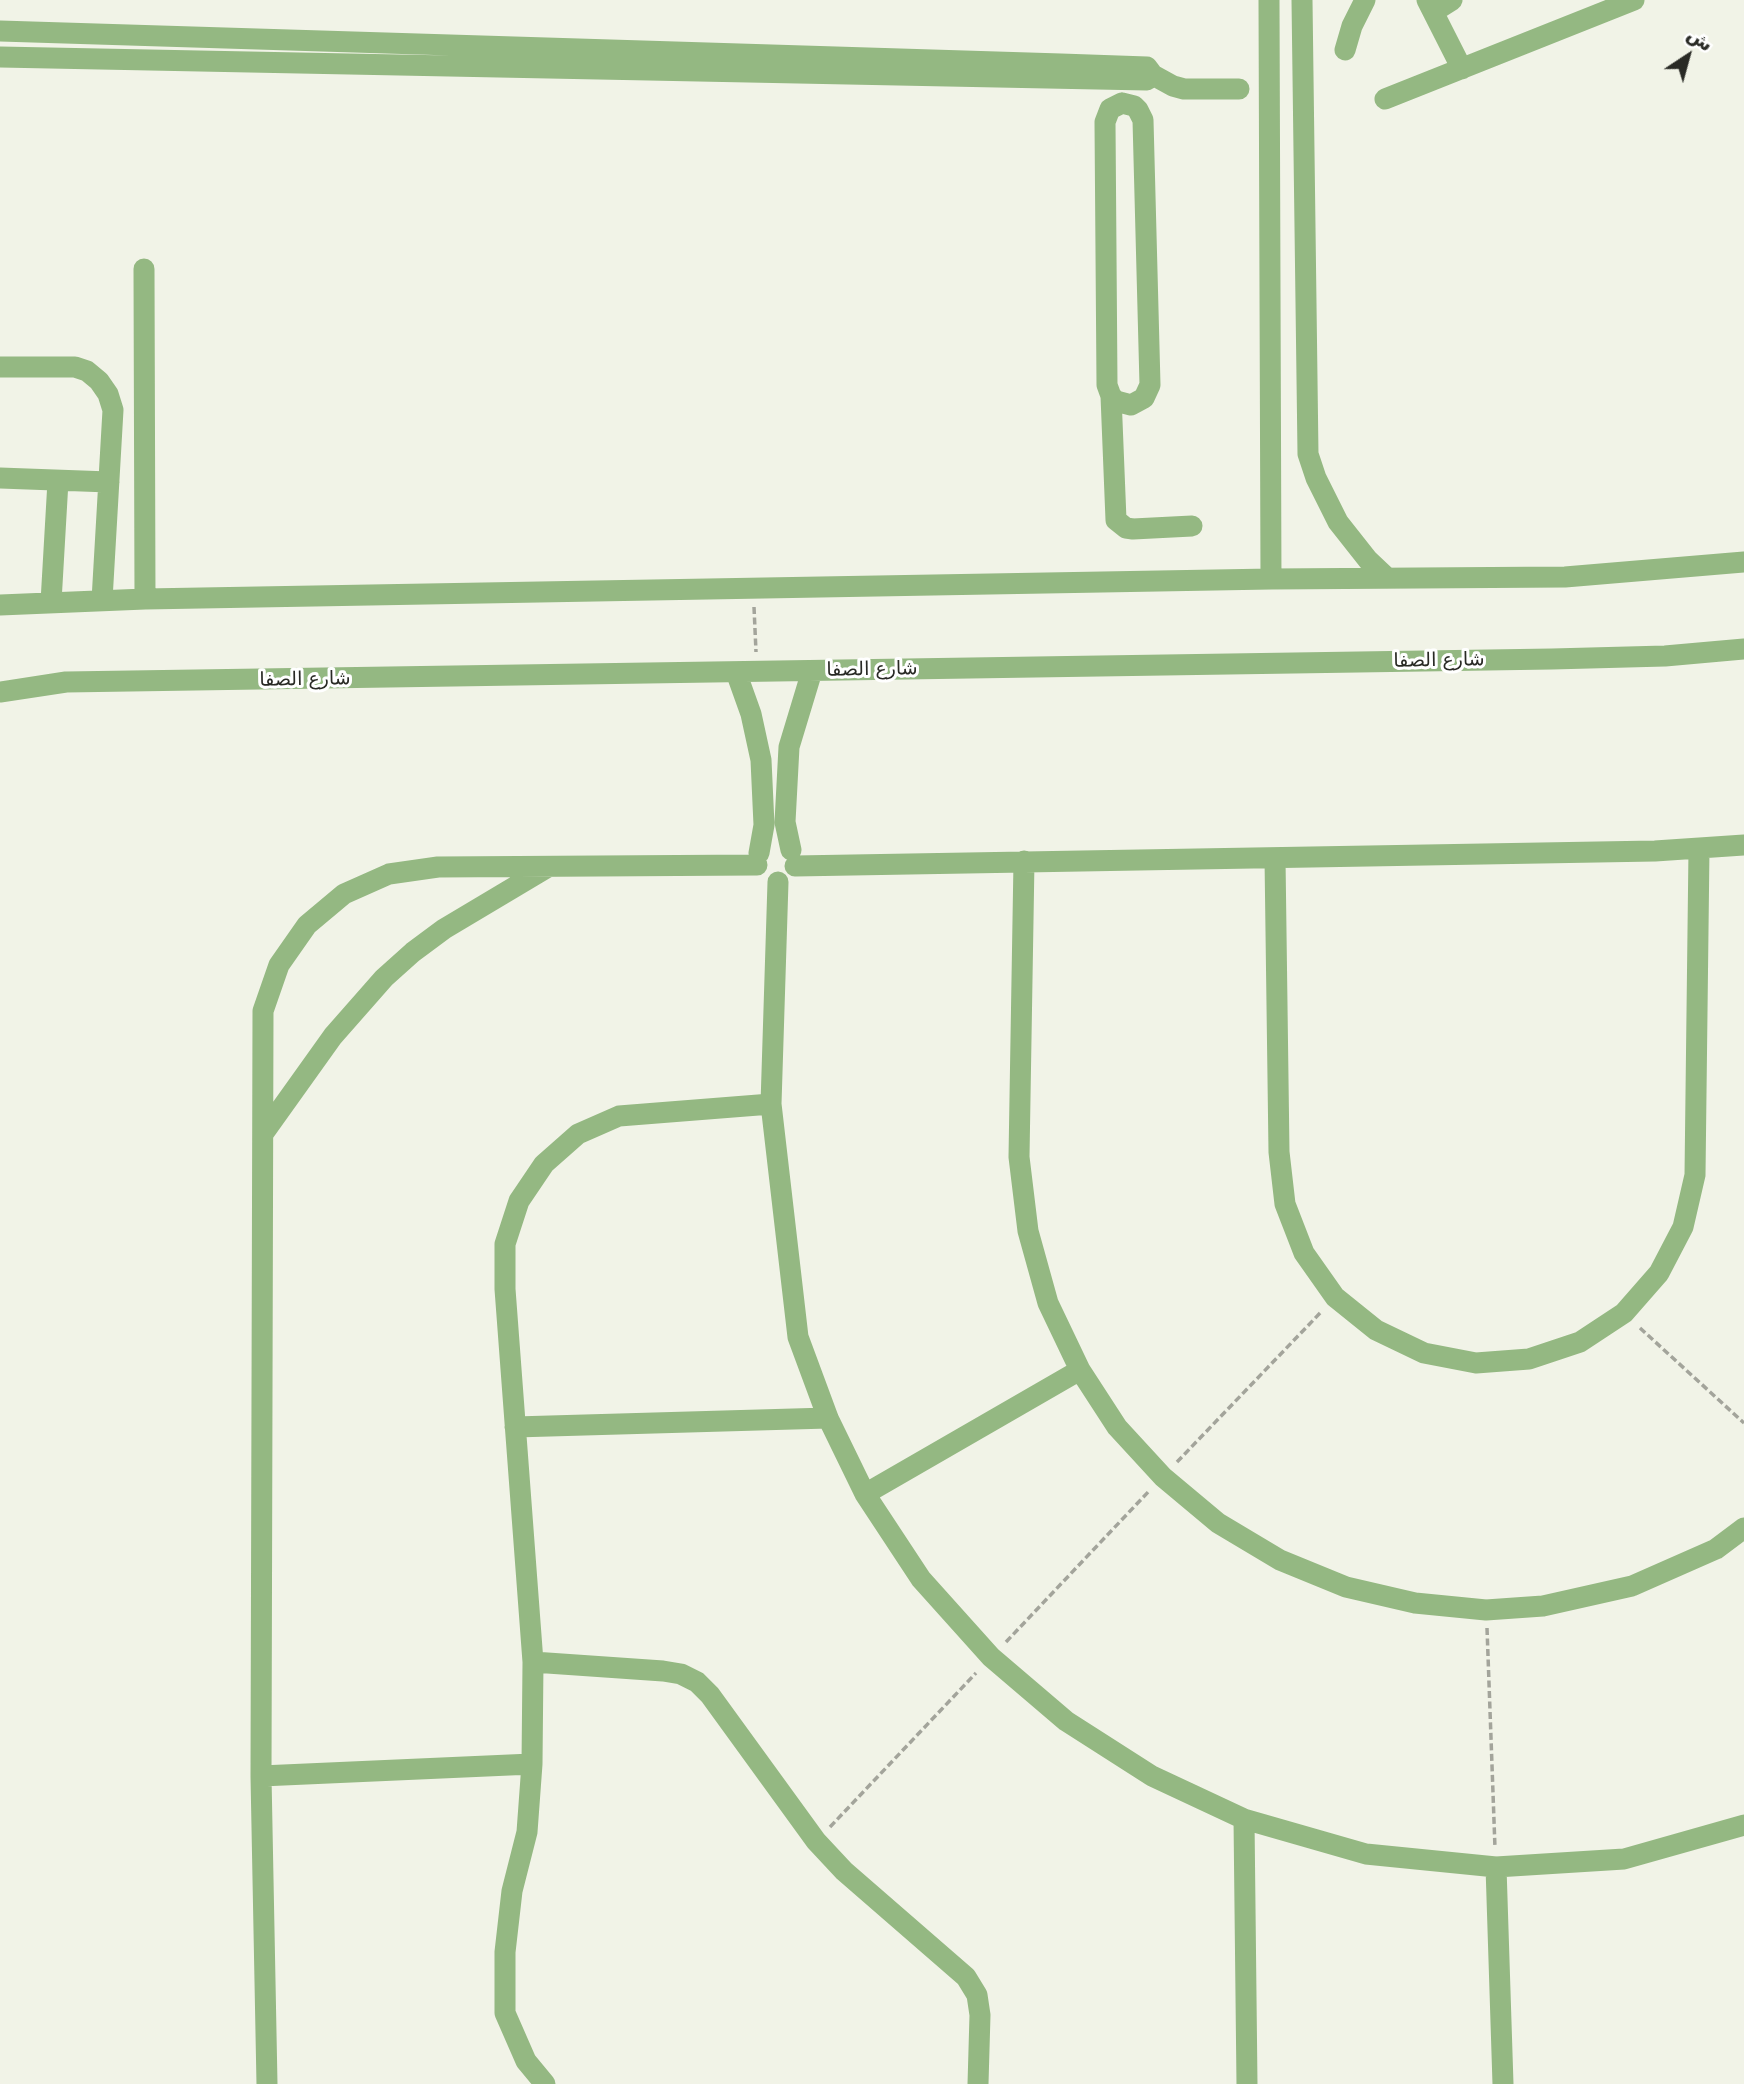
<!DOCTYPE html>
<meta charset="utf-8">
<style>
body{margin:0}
#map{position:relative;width:1744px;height:2084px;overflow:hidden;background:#f1f3e7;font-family:"DejaVu Sans",Cairo,sans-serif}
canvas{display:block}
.north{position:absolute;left:1653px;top:21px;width:70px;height:70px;-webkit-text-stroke:5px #fff;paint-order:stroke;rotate:36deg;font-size:19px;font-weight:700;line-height:28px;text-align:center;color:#292a25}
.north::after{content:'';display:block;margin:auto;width:24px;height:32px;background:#292a25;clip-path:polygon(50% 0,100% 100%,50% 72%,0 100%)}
</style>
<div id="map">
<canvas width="1744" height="2084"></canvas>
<div class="north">ش</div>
</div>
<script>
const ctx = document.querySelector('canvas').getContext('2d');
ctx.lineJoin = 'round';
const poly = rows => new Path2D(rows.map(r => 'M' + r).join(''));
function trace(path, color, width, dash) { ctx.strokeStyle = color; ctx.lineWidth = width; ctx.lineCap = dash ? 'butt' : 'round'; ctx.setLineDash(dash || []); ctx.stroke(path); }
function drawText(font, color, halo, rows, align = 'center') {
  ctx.font = font + ' "DejaVu Sans",Cairo,sans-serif'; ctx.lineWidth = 6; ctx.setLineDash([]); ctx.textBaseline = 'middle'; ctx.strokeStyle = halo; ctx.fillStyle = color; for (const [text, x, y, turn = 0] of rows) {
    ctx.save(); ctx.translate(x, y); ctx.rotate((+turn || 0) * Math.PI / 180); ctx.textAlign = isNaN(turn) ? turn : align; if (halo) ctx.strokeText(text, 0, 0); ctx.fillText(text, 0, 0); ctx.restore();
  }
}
trace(poly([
 [754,607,756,652],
 [1640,1328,1744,1423],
 [1177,1462,1322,1311],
 [1487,1628,1495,1848],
 [1006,1642,1150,1490],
 [830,1827,976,1673]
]), '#a3a49b', 3.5, [7, 3.5]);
trace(poly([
 [1269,0,1271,579],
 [1302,0,1308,454,1316,478,1338,522,1368,560,1386,577],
 [1427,0,1462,69],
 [1433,12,1452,0],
 [0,31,1061,64,1147,67,1153,75,1147,80,0,57],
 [1345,50,1352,26,1365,0],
 [1153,75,1173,86,1184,89,1239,89],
 [1385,99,1634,0],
 [1122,103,1134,106,1138,110,1143,120,1150,385,1144,398,1131,405,1116,401,1111,396,1107,385,1105,122,1110,109,1122,103],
 [144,269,145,599],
 [0,367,75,367,87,371,99,381,108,394,113,410,102,600],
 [1111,396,1116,520,1126,528,1133,529,1192,526],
 [0,478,109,482],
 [51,602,58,481],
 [0,605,145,599,1271,579,1565,577,1744,562],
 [736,672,751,714,761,760,764,825,759,853],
 [0,692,66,682,1552,659,1665,656,1744,649],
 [791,850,785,822,789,747,812,671],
 [1275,858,1279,1152,1285,1204,1304,1253,1335,1297,1376,1330,1424,1353,1476,1363,1529,1359,1580,1342,1624,1313,1659,1273,1683,1227,1695,1175,1699,849],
 [1024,861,1019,1157,1028,1231,1048,1303,1080,1370,1117,1427,1163,1477,1218,1523,1280,1560,1346,1587,1415,1603,1486,1610,1543,1606,1632,1586,1716,1549,1744,1528],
 [795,866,1655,851,1744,845],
 [778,882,771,1104,798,1337,828,1418,865,1494,921,1579,991,1657,1066,1721,1152,1776,1244,1819,1366,1854,1496,1867,1624,1859,1744,1825],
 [263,1134,333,1036,384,978,413,952,444,929,548,867],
 [515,1427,828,1418],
 [865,1494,1080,1370],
 [533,1662,663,1671,681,1674,697,1682,710,1695,816,1841,844,1871,966,1977,977,1995,980,2015,978,2084],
 [261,1776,532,1764],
 [1244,1819,1247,2084],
 [1496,1867,1503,2084],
 [267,2084,261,1776,263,1011,279,965,307,925,344,894,389,874,438,867,757,865],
 [545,2084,526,2061,505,2013,505,1952,512,1891,527,1832,532,1764,533,1662,505,1289,505,1244,519,1201,544,1164,578,1134,619,1116,771,1104]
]), '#94b882', 21);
drawText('19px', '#292a25', '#fff', [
 ["شارع الصفا",1439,661,-1],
 ["شارع الصفا",872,670,-1],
 ["شارع الصفا",305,680,-1]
]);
</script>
